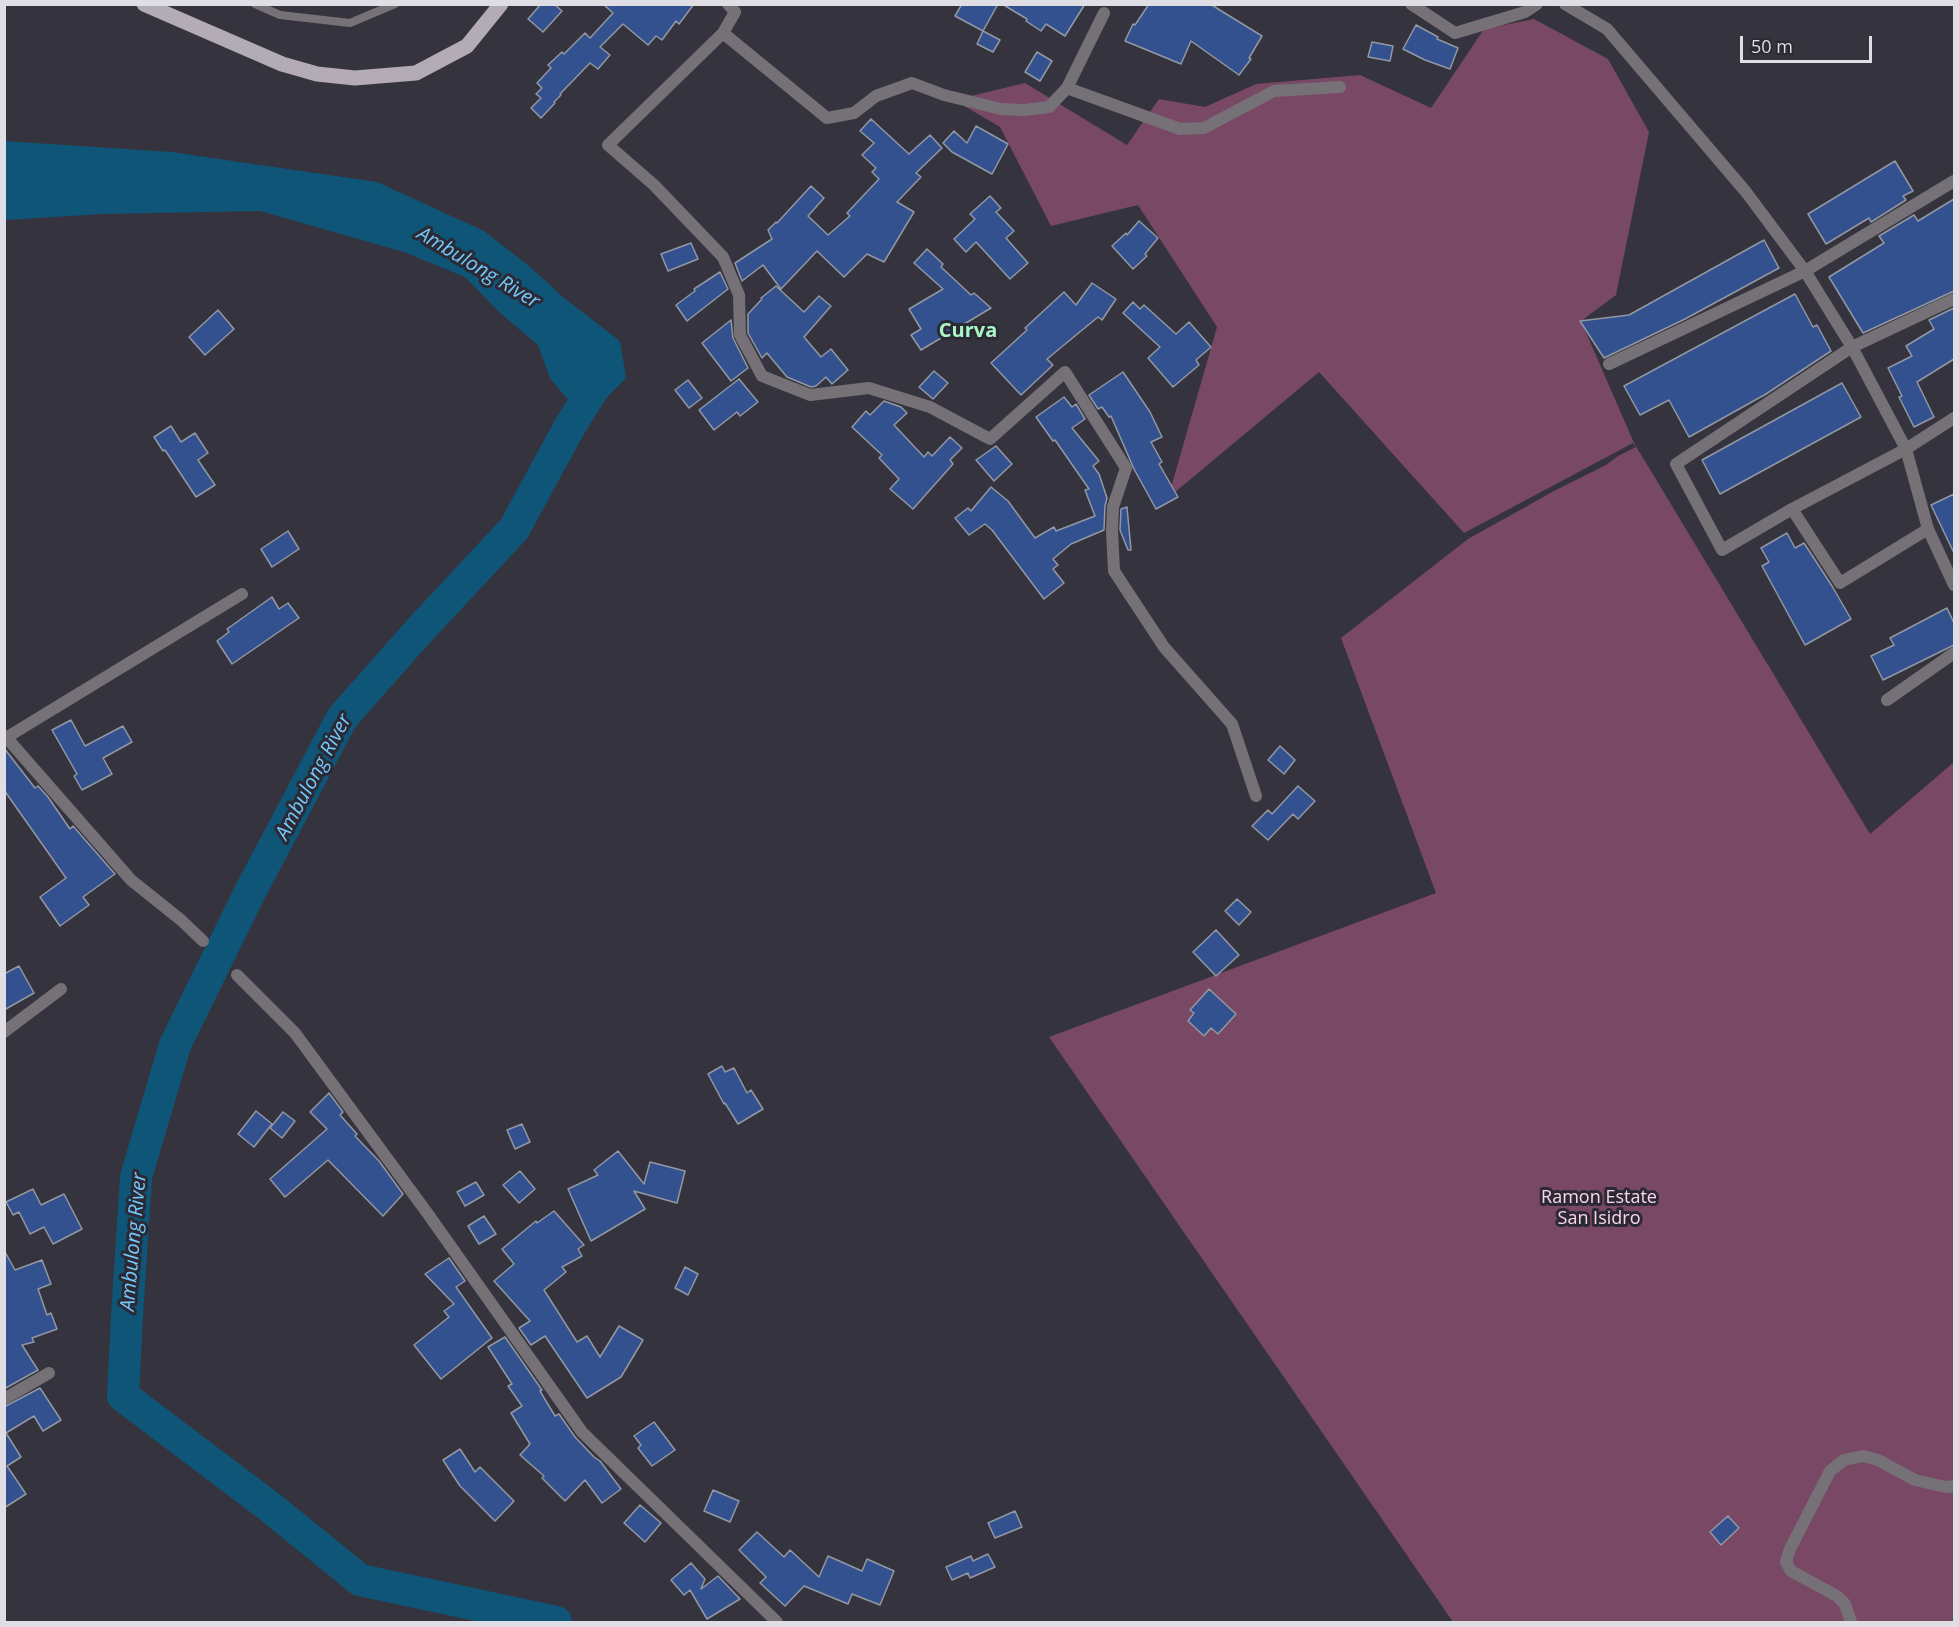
<!DOCTYPE html>
<style>
body{margin:0}
#map{position:relative;width:1959px;height:1627px;overflow:hidden;background:#35343e;font-family:"Open Sans",sans-serif}
canvas{display:block}
.frame{position:absolute;inset:0;border:6px solid #dedee4;pointer-events:none}
.scale{position:absolute;left:1740px;top:36px;width:132px;height:27px;box-sizing:border-box;border:3px solid #dedee4;border-top:0;padding-left:8px;font-size:18px;line-height:21px;white-space:nowrap;color:#dedee4;-webkit-text-stroke:4px #2b2a34;paint-order:stroke}
</style>
<div id="map">
<canvas width="1959" height="1627"></canvas>
<div class="frame"></div>
<div class="scale">50 m</div>
</div>
<script>
const ctx = document.querySelector('canvas').getContext('2d');
ctx.lineJoin = 'round';
function paint(path, color) { ctx.fillStyle = color; ctx.fill(path, 'evenodd'); }
const poly = rows => new Path2D(rows.map(r => 'M' + r).join(''));
function trace(path, color, width, dash) { ctx.strokeStyle = color; ctx.lineWidth = width; ctx.lineCap = dash ? 'butt' : 'round'; ctx.setLineDash(dash || []); ctx.stroke(path); }
function drawText(font, color, halo, rows, align = 'center') {
  ctx.font = font + ' "Open Sans",sans-serif'; ctx.lineWidth = 6; ctx.setLineDash([]); ctx.textBaseline = 'middle'; ctx.strokeStyle = halo; ctx.fillStyle = color; for (const [text, x, y, turn = 0] of rows) {
    ctx.save(); ctx.translate(x, y); ctx.rotate((+turn || 0) * Math.PI / 180); ctx.textAlign = isNaN(turn) ? turn : align; if (halo) ctx.strokeText(text, 0, 0); ctx.fillText(text, 0, 0); ctx.restore();
  }
}
paint(poly([
 [1534,19,1608,59,1649,132,1616,295,1581,321,1634,443,1870,834,1954,762,1954,1622,1453,1622,1049,1037,1436,893,1341,638,1468,539,1554,491,1606,465,1618,456,1636,447,1633,443,1464,533,1319,372,1168,498,1217,327,1138,205,1051,226,1000,127,954,100,1025,83,1127,145,1159,99,1205,107,1256,84,1360,75,1431,108,1484,29]
]), '#784864');
paint(poly([
 [4,141,171,152,377,182,484,231,529,266,564,298,620,341,626,378,580,425,570,426,569,401,550,378,538,345,500,313,465,277,404,252,260,211,102,214,5,220]
]), '#0f5578');
trace(poly([
 [556,1622,360,1580,270,1507,123,1396,127,1316,136,1177,175,1045,250,892,342,718,417,633,514,529,570,426,593,389]
]), '#0f5578', 32);
const building = poly([
 [541,4,554,4,562,11,543,32,528,19,541,4],
 [603,4,694,4,679,24,676,21,662,40,656,36,648,45,623,24,600,47,610,55,598,69,590,63,560,94,561,95,554,102,555,103,541,118,531,108,541,98,536,94,542,88,537,83,551,68,548,65,562,52,564,54,585,33,590,38,613,13,603,4],
 [962,4,998,4,983,31,955,16,962,4],
 [1002,4,1085,4,1065,36,1046,24,1041,31,1026,21,1027,19,1002,4],
 [1149,4,1210,4,1262,36,1249,58,1251,59,1239,75,1191,41,1181,64,1125,41,1133,24,1135,25,1149,4],
 [1416,25,1438,37,1437,39,1458,48,1450,69,1425,60,1403,49,1416,25],
 [983,31,1000,40,993,52,977,44,983,31],
 [1372,42,1393,46,1390,61,1368,57,1372,42],
 [1037,52,1052,61,1040,81,1025,72,1037,52],
 [871,119,909,154,930,135,942,148,916,173,921,177,897,202,914,212,884,262,867,254,844,277,817,251,781,289,763,265,742,281,735,263,772,239,768,230,776,222,777,223,811,186,824,198,808,216,828,235,850,216,847,213,879,179,872,172,876,168,862,155,874,143,860,131,871,119],
 [976,126,1008,144,992,174,952,152,943,143,954,131,967,143,976,126],
 [1895,161,1913,191,1903,196,1906,200,1871,222,1869,218,1826,244,1808,214,1895,161],
 [990,196,1001,208,996,212,1014,231,1006,238,1028,263,1010,279,976,242,966,252,954,239,975,219,970,214,990,196],
 [1954,199,1954,291,1863,333,1829,277,1884,243,1879,236,1914,215,1918,221,1954,199],
 [1139,221,1158,238,1145,254,1147,256,1133,269,1112,246,1126,233,1127,235,1139,221],
 [1764,240,1779,268,1685,319,1604,358,1580,321,1629,315,1764,240],
 [691,243,698,259,668,271,661,254,691,243],
 [927,249,943,264,941,267,971,295,974,293,991,308,921,350,911,335,921,329,909,309,943,289,914,263,927,249],
 [720,272,728,289,687,321,676,305,695,291,694,289,720,272],
 [1092,283,1116,299,1102,320,1098,317,1047,359,1053,365,1021,395,991,363,1027,330,1025,328,1064,292,1076,305,1092,283],
 [776,286,804,312,819,296,831,306,804,337,821,357,831,349,848,370,832,384,826,377,816,386,811,387,787,377,767,353,762,358,748,333,748,314,762,299,761,298,776,286],
 [1795,294,1813,327,1817,325,1831,351,1766,394,1689,437,1669,400,1640,415,1624,386,1795,294],
 [1133,302,1140,309,1144,305,1176,334,1189,322,1211,347,1196,360,1199,365,1173,387,1148,358,1160,347,1123,313,1133,302],
 [1954,308,1954,359,1917,382,1934,417,1914,427,1899,397,1902,396,1888,368,1912,356,1906,346,1934,329,1929,320,1954,308],
 [218,310,234,329,205,355,189,337,218,310],
 [731,320,733,338,748,368,731,381,702,343,731,320],
 [934,371,948,383,933,399,919,387,934,371],
 [1123,372,1150,412,1162,437,1151,442,1162,462,1159,464,1178,497,1156,509,1134,469,1111,416,1109,417,1102,407,1098,409,1089,395,1123,372],
 [739,379,758,402,740,416,737,412,714,430,699,410,739,379],
 [688,380,702,398,689,408,675,390,688,380],
 [1842,383,1861,417,1720,494,1702,460,1842,383],
 [1064,397,1072,407,1076,404,1085,419,1072,428,1099,461,1093,466,1099,474,1107,498,1105,506,1104,530,1071,544,1053,559,1058,565,1053,569,1064,583,1044,599,992,530,985,524,969,535,955,518,968,508,971,511,991,487,1008,501,1035,538,1054,527,1056,531,1095,516,1085,490,1089,489,1055,440,1053,441,1036,417,1064,397],
 [884,401,901,407,907,413,894,425,924,457,928,452,932,456,950,437,962,448,950,460,953,464,913,509,890,489,899,479,879,458,882,455,852,427,866,411,870,415,884,401],
 [171,426,181,442,195,433,208,453,198,460,215,485,196,497,165,450,163,451,154,437,171,426],
 [996,446,1012,464,994,481,976,460,996,446],
 [1954,494,1954,553,1931,505,1954,494],
 [1127,507,1131,550,1128,550,1120,530,1121,509,1127,507],
 [288,531,299,549,272,567,261,549,288,531],
 [1787,533,1795,548,1804,543,1832,586,1851,619,1805,645,1762,566,1769,562,1761,548,1787,533],
 [272,597,279,609,288,603,299,618,232,664,217,641,229,632,227,629,272,597],
 [1947,608,1954,623,1954,645,1883,680,1871,656,1894,645,1890,638,1947,608],
 [71,720,85,746,123,726,132,742,103,758,112,774,82,790,74,776,77,774,52,730,71,720],
 [1280,746,1295,760,1284,774,1268,760,1280,746],
 [4,748,35,788,38,786,48,797,70,829,73,826,115,874,83,897,89,905,60,926,40,897,66,878,4,790,4,748],
 [1298,786,1315,801,1298,819,1293,814,1268,840,1252,826,1268,810,1272,814,1298,786],
 [1237,899,1251,912,1239,925,1225,911,1237,899],
 [1216,930,1239,955,1216,976,1193,952,1216,930],
 [19,966,34,993,4,1010,4,974,19,966],
 [1209,989,1236,1014,1218,1034,1211,1028,1204,1036,1188,1021,1194,1013,1190,1010,1209,989],
 [722,1066,725,1072,734,1068,747,1093,751,1090,763,1109,738,1124,725,1103,724,1104,708,1074,722,1066],
 [329,1093,343,1112,340,1115,357,1134,355,1136,379,1161,403,1194,383,1216,328,1160,285,1197,270,1179,327,1129,310,1112,329,1093],
 [256,1111,272,1124,254,1147,238,1134,256,1111],
 [283,1112,295,1121,282,1138,270,1128,283,1112],
 [522,1124,530,1142,515,1149,507,1130,522,1124],
 [618,1151,644,1184,650,1162,685,1171,677,1203,634,1191,645,1209,591,1241,568,1189,598,1175,594,1170,618,1151],
 [520,1171,535,1189,519,1203,503,1185,520,1171],
 [476,1182,484,1195,465,1206,457,1192,476,1182],
 [33,1189,41,1205,64,1194,82,1229,53,1244,44,1227,30,1234,19,1212,13,1215,6,1202,33,1189],
 [554,1211,584,1245,578,1249,582,1256,562,1267,566,1272,544,1290,577,1342,587,1336,600,1357,619,1326,643,1340,621,1377,587,1398,545,1336,531,1345,519,1328,530,1321,494,1281,514,1264,502,1249,536,1221,537,1223,554,1211],
 [484,1216,496,1234,479,1244,468,1226,484,1216],
 [4,1250,15,1270,42,1260,51,1284,38,1289,47,1315,51,1313,57,1329,32,1338,34,1342,22,1345,38,1370,4,1389,4,1250],
 [449,1258,465,1281,456,1287,492,1338,441,1379,414,1345,449,1317,444,1311,454,1304,425,1274,449,1258],
 [685,1267,698,1274,688,1295,675,1288,685,1267],
 [505,1337,542,1390,540,1391,555,1416,559,1414,575,1437,594,1457,600,1461,621,1489,602,1503,585,1480,565,1501,542,1478,544,1476,520,1455,530,1444,511,1413,522,1406,508,1386,512,1384,488,1347,505,1337],
 [40,1388,61,1420,43,1431,34,1416,6,1433,21,1457,7,1466,26,1494,4,1508,4,1407,40,1388],
 [654,1422,675,1450,652,1466,638,1448,641,1445,634,1436,654,1422],
 [460,1449,475,1472,480,1467,514,1501,495,1521,460,1486,443,1460,460,1449],
 [713,1490,739,1501,730,1522,704,1511,713,1490],
 [640,1505,661,1523,645,1542,624,1523,640,1505],
 [1015,1511,1022,1527,995,1538,988,1523,1015,1511],
 [1728,1516,1739,1528,1721,1545,1710,1532,1728,1516],
 [757,1532,784,1557,790,1550,819,1577,828,1556,862,1571,867,1559,894,1571,880,1605,852,1594,848,1604,804,1586,785,1606,760,1583,766,1577,739,1550,757,1532],
 [988,1554,995,1567,970,1578,968,1573,952,1580,946,1567,971,1556,973,1561,988,1554],
 [691,1563,705,1579,701,1589,718,1576,740,1599,707,1619,690,1590,684,1595,671,1580,691,1563]
]);
paint(building, '#34518f');
trace(building, '#9298a3', 1.5);
trace(poly([
 [255,4,280,15,350,23,395,4]
]), '#757176', 8);
trace(poly([
 [728,4,735,12,723,33,608,145,654,185,723,257,739,295,740,335,762,376,810,395,869,388,930,407,990,439,1065,372,1126,468,1113,507,1112,530,1114,571,1164,647,1232,724,1256,796],
 [1411,4,1455,33,1525,12,1537,4],
 [1565,4,1607,29,1746,192,1805,271,1852,347,1906,449,1928,529,1954,585],
 [723,33,827,118,854,113,876,96,912,83,944,95,1001,109,1024,110,1049,107,1067,88,1104,13],
 [1067,88,1180,129,1204,128,1274,91,1340,87],
 [1954,299,1852,347,1676,464,1722,550,1792,509,1906,449,1954,418],
 [1609,364,1805,271,1954,181],
 [1792,509,1840,583,1928,529],
 [1887,700,1954,653],
 [6,737,131,880,181,920,203,941],
 [4,739,242,594],
 [237,975,295,1033,428,1214,582,1432,777,1622],
 [4,1032,61,989],
 [4,1399,49,1373],
 [1851,1622,1845,1604,1837,1596,1791,1571,1786,1562,1790,1549,1830,1471,1844,1460,1863,1456,1878,1460,1915,1480,1946,1487,1954,1486]
]), '#757176', 12);
trace(poly([
 [144,4,282,64,317,74,355,78,416,73,467,46,501,4]
]), '#b3acb5', 15);
drawText('18px', '#fed4eb', '#2b2a34', [
 ["Ramon Estate",1599,1198],
 ["San Isidro",1599,1219]
]);
drawText('italic 20px', '#74c9fd', '#2b2a34', [
 ["Ambulong River",478,268,31],
 ["Ambulong River",314,777,-62],
 ["Ambulong River",134,1242,-85]
]);
drawText('bold 20px', '#abf6c6', '#2b2a34', [
 ["Curva",968,331]
]);
</script>
